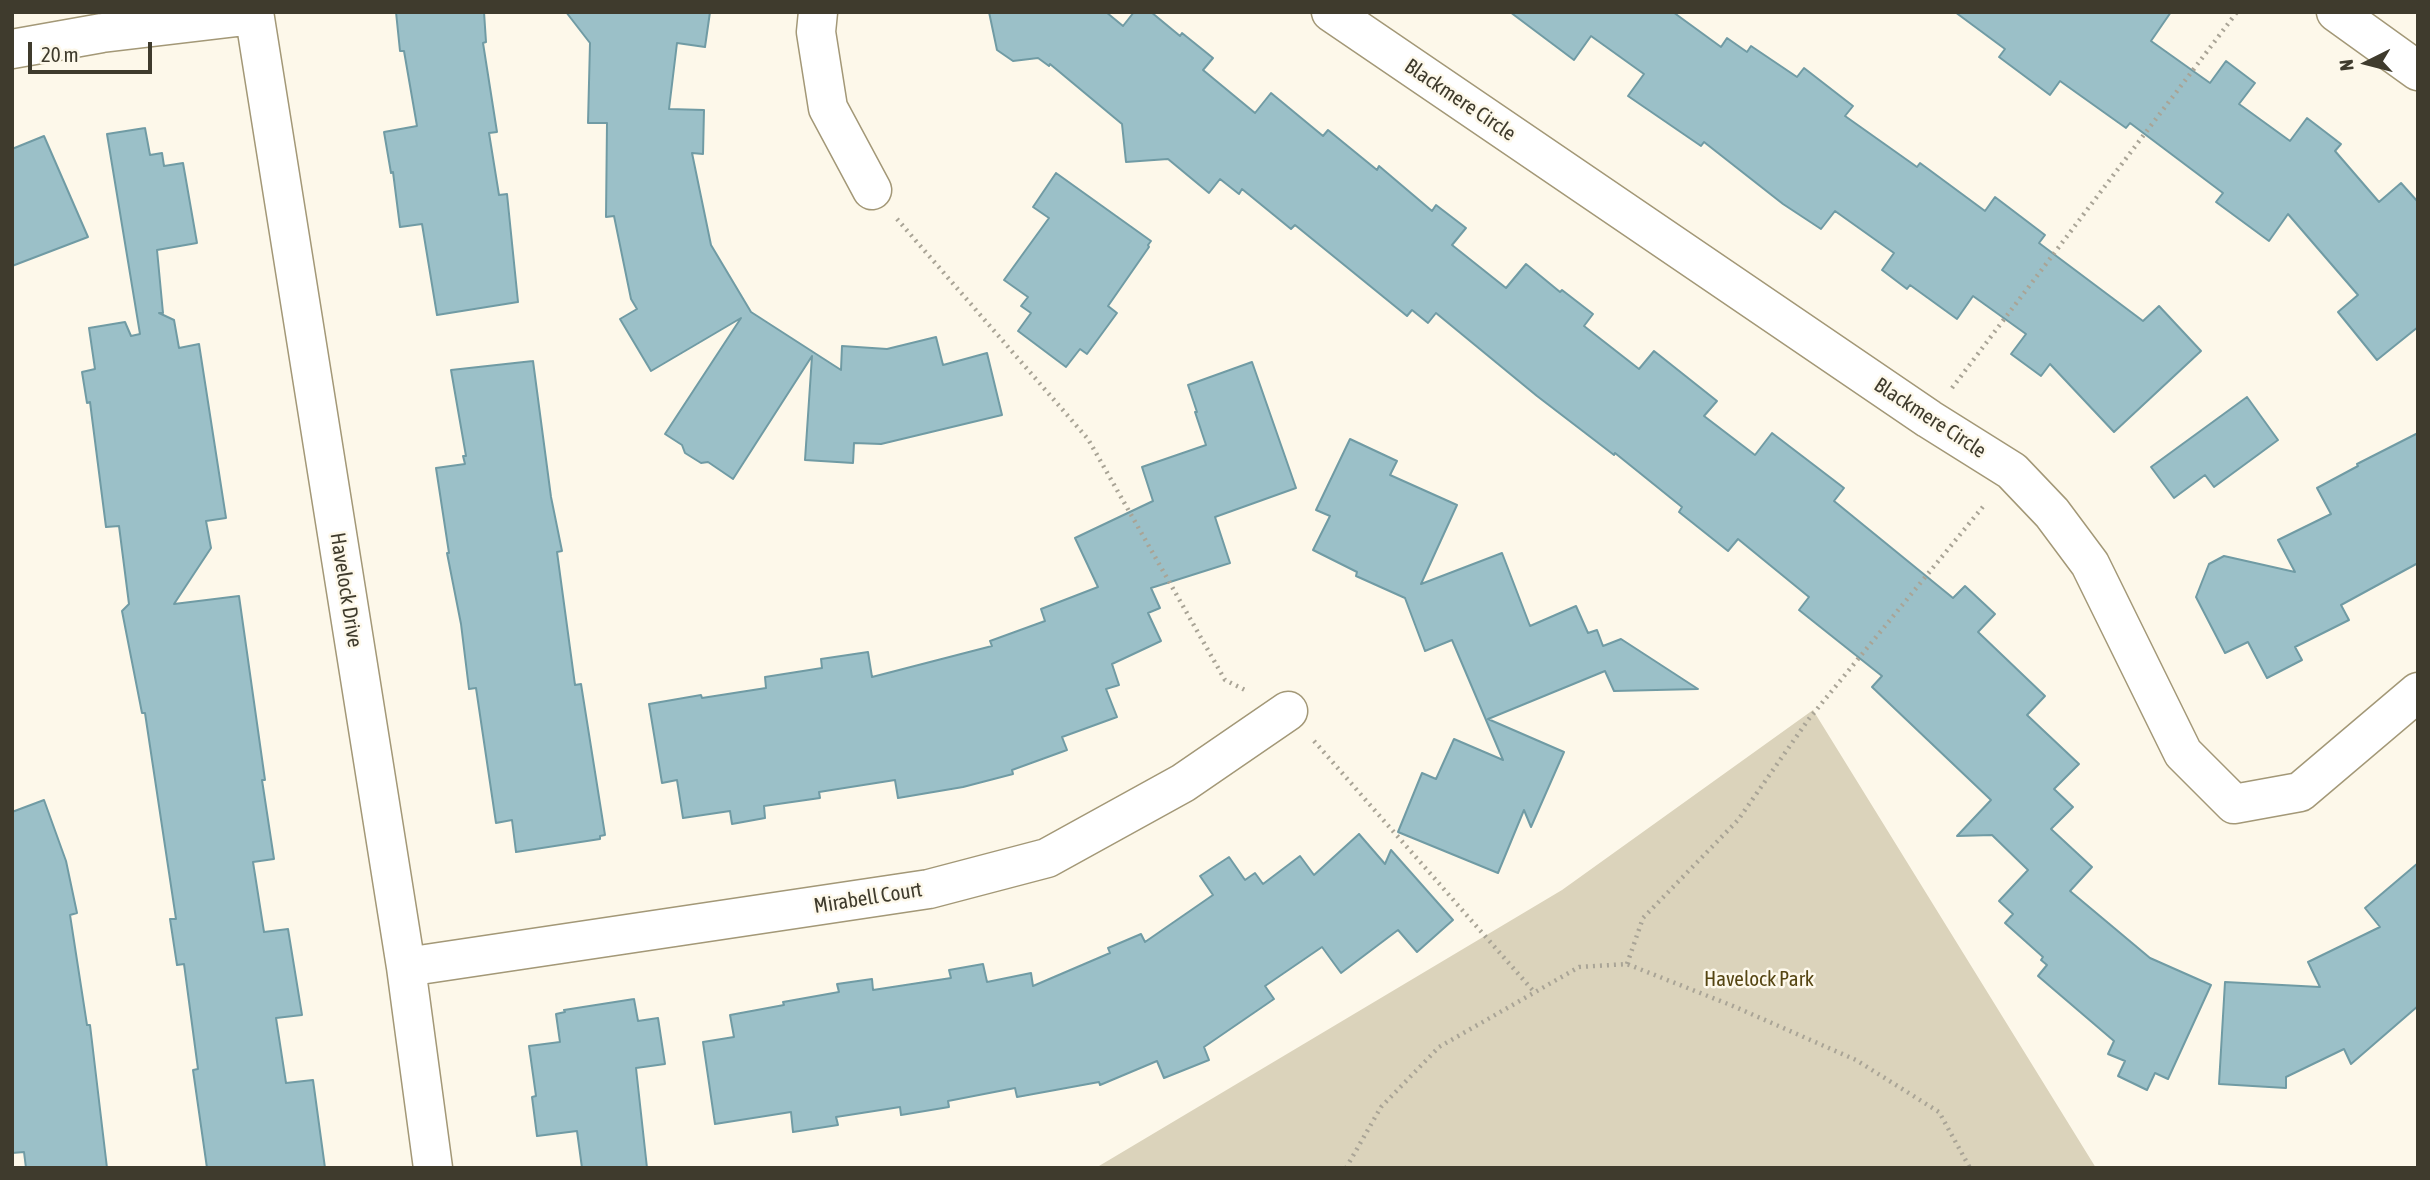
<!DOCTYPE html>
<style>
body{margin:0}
#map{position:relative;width:2430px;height:1180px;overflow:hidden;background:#fdf8ea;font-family:"Asap Condensed",sans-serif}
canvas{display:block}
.frame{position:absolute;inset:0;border:14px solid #3f3b2d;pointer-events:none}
.north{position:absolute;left:2332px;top:28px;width:70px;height:70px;-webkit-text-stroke:5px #fdf8ea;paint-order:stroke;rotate:264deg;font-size:19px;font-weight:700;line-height:28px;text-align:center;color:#3f3b2d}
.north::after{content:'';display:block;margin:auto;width:24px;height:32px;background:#3f3b2d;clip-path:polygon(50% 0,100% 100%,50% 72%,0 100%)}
.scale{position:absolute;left:28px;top:42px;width:124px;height:32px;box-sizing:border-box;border:4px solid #3f3b2d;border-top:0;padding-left:9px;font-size:21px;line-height:24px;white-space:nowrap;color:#3f3b2d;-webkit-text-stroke:5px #fdf8ea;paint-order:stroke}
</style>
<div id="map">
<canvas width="2430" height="1180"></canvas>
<div class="frame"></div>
<div class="north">N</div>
<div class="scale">20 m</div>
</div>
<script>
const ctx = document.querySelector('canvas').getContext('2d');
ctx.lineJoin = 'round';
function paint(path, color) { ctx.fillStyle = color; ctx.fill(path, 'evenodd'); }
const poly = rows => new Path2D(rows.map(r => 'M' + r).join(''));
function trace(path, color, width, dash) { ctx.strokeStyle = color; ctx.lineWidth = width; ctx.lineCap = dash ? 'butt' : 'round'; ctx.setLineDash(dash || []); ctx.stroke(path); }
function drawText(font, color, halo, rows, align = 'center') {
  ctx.font = font + ' "Asap Condensed",sans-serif'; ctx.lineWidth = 5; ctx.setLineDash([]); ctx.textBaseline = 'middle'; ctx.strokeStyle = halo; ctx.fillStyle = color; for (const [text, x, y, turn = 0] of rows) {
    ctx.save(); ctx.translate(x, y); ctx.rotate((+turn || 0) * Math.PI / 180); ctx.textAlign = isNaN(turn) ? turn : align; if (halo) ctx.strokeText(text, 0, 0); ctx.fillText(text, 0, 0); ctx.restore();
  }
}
paint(poly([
 [1813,710,2096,1168,1089,1168,1099,1166,1562,890]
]), '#dbd3bb');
const building = poly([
 [396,12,484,12,486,42,483,43,497,132,489,133,499,195,507,194,518,302,437,315,422,224,400,227,393,172,391,173,384,132,417,126,404,51,400,51,396,12],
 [566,12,710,12,705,47,677,43,669,109,704,110,703,154,692,153,711,245,751,312,841,370,842,346,887,349,936,337,943,365,987,353,1002,415,881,444,854,443,853,463,805,460,812,356,733,479,708,462,701,463,685,453,682,445,665,434,741,318,651,371,620,319,637,309,631,299,614,216,606,217,607,123,588,123,590,43,566,12],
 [989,12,1106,12,1123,26,1134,12,1151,12,1180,36,1182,33,1213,58,1203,70,1255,113,1271,93,1323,136,1328,130,1377,170,1379,166,1432,211,1436,205,1466,228,1452,245,1506,288,1526,264,1560,292,1562,290,1593,314,1584,326,1639,369,1654,351,1717,401,1704,416,1755,455,1772,433,1844,488,1834,501,1953,598,1965,586,1995,614,1978,632,2045,696,2027,715,2079,764,2054,789,2073,807,2051,829,2092,867,2070,891,2150,958,2211,985,2168,1079,2155,1073,2147,1090,2118,1076,2125,1061,2108,1054,2114,1041,2038,976,2047,965,2041,960,2043,957,2005,923,2013,914,1999,901,2028,870,1992,835,1957,836,1991,800,1872,687,1882,676,1799,610,1809,597,1738,539,1728,551,1679,512,1682,507,1615,453,1614,455,1537,396,1436,313,1428,323,1412,310,1407,316,1295,225,1291,229,1242,189,1239,194,1220,179,1209,193,1168,159,1126,162,1122,124,1050,64,1049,66,1038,58,1013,61,997,50,989,12],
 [1510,12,1673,12,1721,47,1727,38,1747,52,1751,46,1797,77,1804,68,1853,106,1845,116,1917,167,1920,163,1985,211,1995,197,2045,235,2039,243,2143,321,2159,306,2201,351,2114,432,2050,364,2041,376,2011,354,2026,334,1973,296,1957,319,1910,285,1907,289,1882,270,1894,253,1835,211,1821,229,1783,204,1704,142,1701,146,1628,96,1644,74,1591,36,1574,60,1510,12],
 [1955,12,2171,12,2151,41,2210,83,2226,61,2255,83,2239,104,2290,141,2307,118,2341,144,2335,151,2379,202,2401,183,2418,202,2418,327,2377,360,2338,312,2358,295,2288,214,2269,241,2216,202,2223,193,2130,123,2126,128,2060,81,2050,95,1999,57,2005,49,1955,12],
 [145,128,150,155,162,153,164,166,183,163,197,243,157,250,163,313,159,313,174,320,179,348,199,344,226,518,206,521,211,548,174,604,239,596,265,780,262,780,274,859,253,862,264,932,288,929,302,1015,276,1018,286,1083,313,1080,325,1168,207,1168,193,1070,198,1069,184,964,177,965,170,919,176,919,145,713,142,713,122,611,129,604,119,526,106,527,90,402,87,403,82,372,95,369,89,328,125,322,131,336,140,334,107,134,145,128],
 [44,136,88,237,12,266,12,149,44,136],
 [1056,173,1151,241,1148,245,1149,247,1108,306,1117,313,1087,354,1080,349,1066,367,1018,331,1031,313,1021,306,1028,297,1004,280,1049,218,1033,207,1056,173],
 [533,361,551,497,562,551,557,552,575,685,581,684,605,835,600,836,600,839,516,852,512,820,496,823,476,688,469,689,461,624,447,553,449,553,436,468,465,464,463,456,466,456,451,370,533,361],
 [1252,362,1296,488,1215,517,1230,563,1151,588,1160,608,1148,613,1161,641,1112,664,1119,685,1106,689,1117,717,1062,737,1067,750,1012,770,1013,774,963,787,898,798,895,780,819,792,820,798,764,806,765,818,732,824,730,811,683,818,677,780,662,783,649,704,701,695,702,698,766,688,765,677,822,668,821,659,868,652,872,677,992,646,990,641,1045,621,1041,609,1098,587,1075,538,1153,501,1142,467,1206,445,1195,412,1197,412,1188,385,1252,362],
 [2247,397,2278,440,2214,487,2205,475,2174,498,2151,467,2247,397],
 [2418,433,2418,563,2341,605,2349,620,2295,647,2302,660,2267,678,2248,642,2225,653,2196,597,2209,564,2224,556,2295,572,2278,540,2331,514,2317,488,2358,466,2357,464,2418,433],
 [1350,439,1397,461,1390,475,1457,505,1421,584,1502,553,1530,626,1576,606,1588,633,1597,630,1603,646,1621,639,1698,689,1614,691,1605,671,1488,719,1564,752,1531,827,1524,810,1498,873,1398,832,1422,773,1436,779,1454,739,1503,760,1452,640,1425,651,1405,598,1356,576,1357,572,1313,550,1330,516,1316,510,1350,439],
 [44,800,66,861,77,913,70,915,87,1025,90,1025,107,1168,26,1168,24,1152,12,1153,12,812,44,800],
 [1359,834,1385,864,1391,850,1453,920,1417,952,1398,930,1341,973,1322,947,1265,986,1274,999,1204,1047,1209,1060,1164,1078,1157,1061,1100,1085,1099,1082,1017,1097,1015,1088,948,1101,949,1107,901,1115,900,1107,836,1117,838,1125,793,1132,791,1112,715,1124,703,1042,734,1037,730,1015,784,1005,783,1002,839,992,837,984,872,979,873,990,951,978,949,970,983,964,987,982,1031,973,1033,986,1110,953,1108,948,1141,934,1145,942,1213,895,1200,876,1229,857,1245,880,1255,873,1263,884,1300,856,1314,875,1359,834],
 [2418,863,2418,1006,2351,1064,2344,1049,2286,1077,2286,1088,2219,1084,2225,982,2320,987,2308,962,2380,927,2365,908,2418,863],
 [634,999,638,1021,658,1018,665,1064,636,1068,647,1168,582,1168,577,1131,537,1136,532,1097,536,1096,529,1046,560,1042,556,1014,565,1012,564,1010,634,999]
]);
paint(building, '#9bc0c8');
trace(building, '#709ba4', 2);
const street = poly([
 [254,12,406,967,433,1168],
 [818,12,816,32,828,108,872,190],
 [1331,12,1929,419,2012,471,2052,513,2090,564,2183,753,2234,804,2300,792,2418,692],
 [2336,12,2418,71],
 [12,49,102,33,254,15],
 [406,967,929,889,1047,858,1183,783,1288,711]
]);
trace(street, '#a39877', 41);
trace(poly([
 [897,219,1088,439,1225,680,1247,691],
 [1952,388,2237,12],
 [1314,741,1535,993],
 [1627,964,1643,918,1738,820,1808,720,1986,503],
 [1346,1168,1381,1107,1439,1047,1579,967,1627,964,1733,1006,1856,1060,1939,1112,1970,1168]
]), '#a9a496', 4.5, [2, 5]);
trace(street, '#fff', 38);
drawText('21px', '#3f3b2d', '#fdf8ea', [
 ["Blackmere Circle",1460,100,34],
 ["Blackmere Circle",1930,418,33],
 ["Havelock Drive",346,590,81],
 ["Mirabell Court",868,898,-9]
]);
drawText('21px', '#554512', '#fdf8ea', [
 ["Havelock Park",1759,979]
]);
</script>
